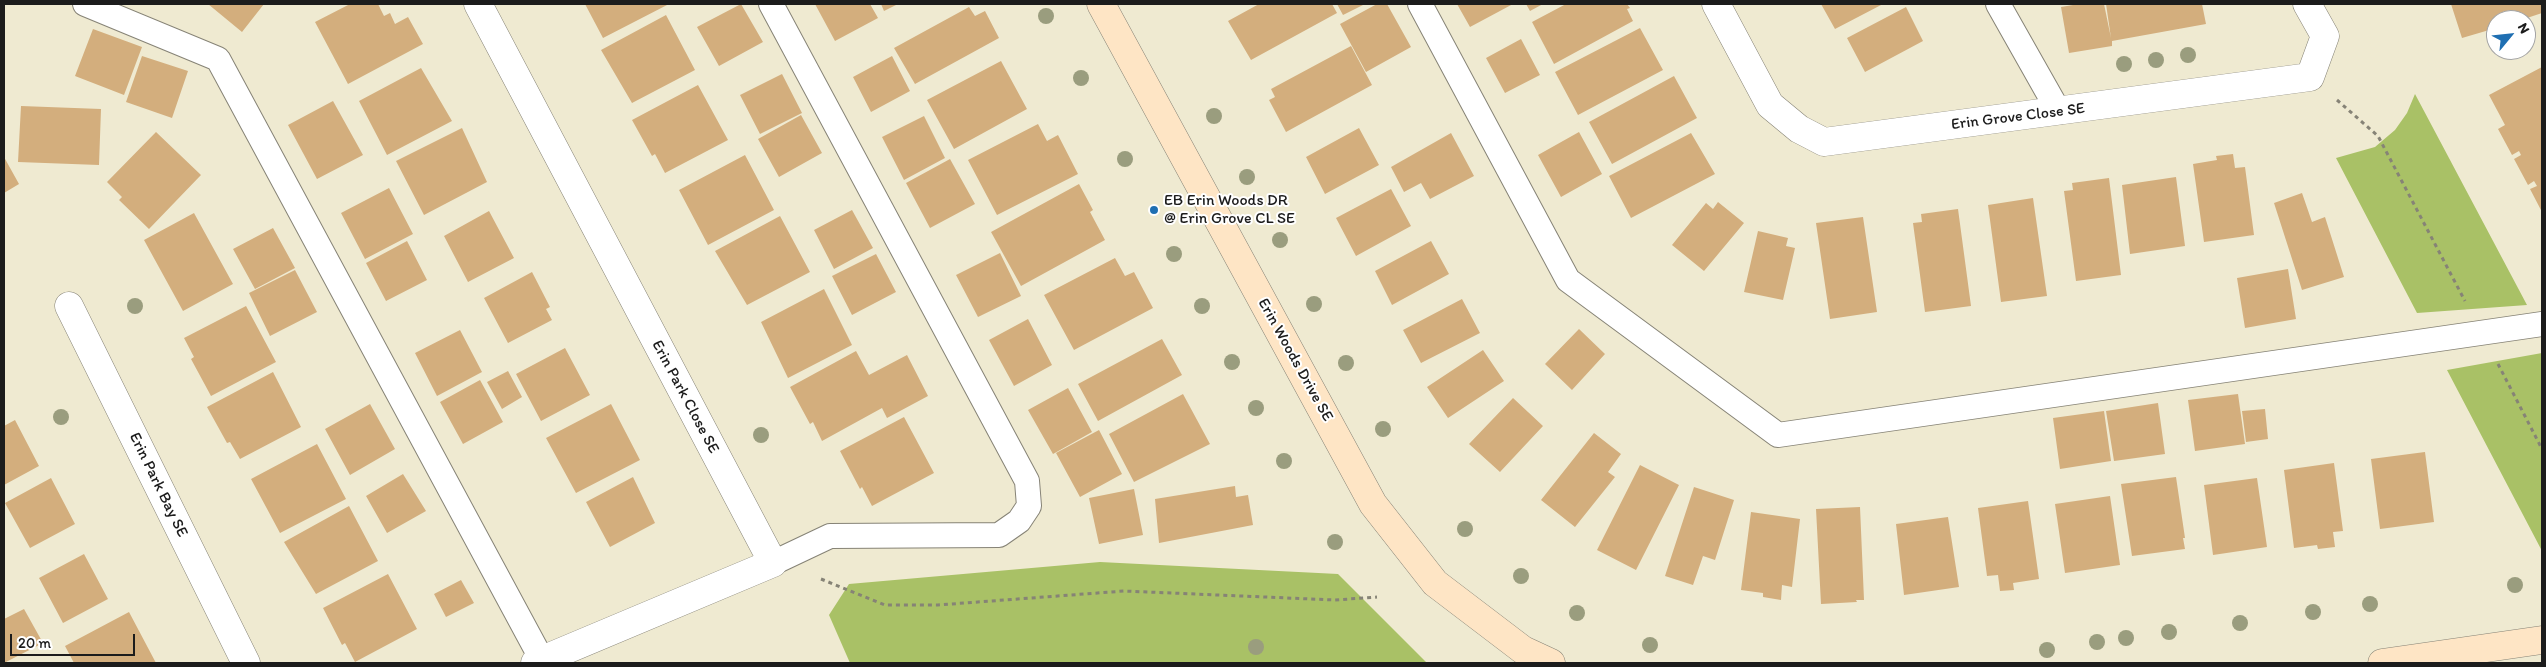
<!DOCTYPE html>
<style>
body{margin:0}
#map{position:relative;width:2546px;height:667px;overflow:hidden;background:#efead1;font-family:Itim,sans-serif}
canvas{display:block}
.frame{position:absolute;inset:0;border:5px solid #1c1c1c;pointer-events:none}
.north{position:absolute;left:2486px;top:10px;width:50px;height:50px;box-sizing:border-box;background:#fff;border:1px solid #a4a4a4;border-radius:50%;rotate:62deg;font-size:14px;font-weight:700;line-height:20px;text-align:center;color:#1c1c1c}
.north::after{content:'';display:block;margin:auto;width:18px;height:22px;background:#1f6fb2;clip-path:polygon(50% 0,100% 100%,50% 72%,0 100%)}
.scale{position:absolute;left:10px;top:634px;width:125px;height:22px;box-sizing:border-box;border:2px solid #1c1c1c;border-top:0;padding-left:6px;font-size:15px;line-height:18px;white-space:nowrap;color:#1c1c1c;-webkit-text-stroke:4px #fff;paint-order:stroke}
</style>
<div id="map">
<canvas width="2546" height="667"></canvas>
<div class="frame"></div>
<div class="north">N</div>
<div class="scale">20 m</div>
</div>
<script>
const ctx = document.querySelector('canvas').getContext('2d');
ctx.lineJoin = 'round';
function paint(path, color) { ctx.fillStyle = color; ctx.fill(path, 'evenodd'); }
const poly = rows => new Path2D(rows.map(r => 'M' + r).join(''));
function trace(path, color, width, dash) { ctx.strokeStyle = color; ctx.lineWidth = width; ctx.lineCap = dash ? 'butt' : 'round'; ctx.setLineDash(dash || []); ctx.stroke(path); }
function drawText(font, color, halo, rows, align = 'center') {
  ctx.font = font + ' Itim,sans-serif'; ctx.lineWidth = 4; ctx.setLineDash([]); ctx.textBaseline = 'middle'; ctx.strokeStyle = halo; ctx.fillStyle = color; for (const [text, x, y, turn = 0] of rows) {
    ctx.save(); ctx.translate(x, y); ctx.rotate((+turn || 0) * Math.PI / 180); ctx.textAlign = isNaN(turn) ? turn : align; if (halo) ctx.strokeText(text, 0, 0); ctx.fillText(text, 0, 0); ctx.restore();
  }
}
paint(poly([
 [2415,94,2527,305,2417,313,2336,158,2375,147,2395,130,2407,113],
 [2542,353,2542,551,2447,370],
 [1100,562,1338,574,1427,663,850,663,829,615,849,584]
]), '#a9c166');
paint(poly([
 [208,4,264,4,242,32],
 [350,4,378,4,384,16,390,13,395,24,408,17,423,44,348,84,315,22],
 [585,4,669,4,603,38],
 [741,4,763,42,719,66,697,27],
 [815,4,870,4,878,18,835,41],
 [881,4,898,4,884,11],
 [1259,4,1332,4,1337,13,1251,60,1228,21],
 [1337,4,1365,4,1343,15],
 [1377,4,1387,4,1411,47,1366,72,1340,24],
 [1457,4,1513,4,1470,27],
 [1526,4,1543,4,1530,11],
 [1566,4,1627,4,1630,8,1627,9,1633,21,1554,64,1532,22],
 [1821,4,1883,4,1835,29],
 [2079,4,2104,4,2111,38,2106,4,2202,4,2206,24,2112,41,2112,46,2069,53,2061,7],
 [2451,4,2542,4,2542,13,2521,20,2496,20,2496,28,2462,38],
 [969,7,975,16,985,11,999,38,915,84,894,48],
 [1906,7,1923,41,1865,72,1847,38],
 [666,15,695,70,632,103,601,50],
 [1640,28,1663,70,1578,115,1555,72],
 [93,29,142,47,124,95,75,76],
 [1521,39,1540,75,1505,93,1486,58],
 [1351,46,1372,85,1286,132,1269,100,1275,97,1271,89],
 [142,56,188,71,172,118,126,102],
 [892,56,910,91,871,112,853,77],
 [1001,61,1027,109,954,149,927,100],
 [2542,67,2542,212,2530,189,2537,186,2534,181,2528,185,2514,159,2521,155,2519,151,2512,155,2498,129,2505,125,2489,95],
 [421,68,452,121,387,155,359,101],
 [782,74,802,113,760,134,740,95],
 [1674,76,1697,118,1612,164,1589,122],
 [698,85,728,140,665,173,655,154,652,156,632,120],
 [333,101,363,155,317,179,288,125],
 [21,106,101,109,99,165,18,162],
 [801,115,822,153,779,177,758,139],
 [924,116,945,158,904,180,882,137],
 [1038,124,1047,141,1058,135,1078,174,997,215,968,160],
 [462,128,487,182,424,215,396,161],
 [1359,128,1379,165,1325,194,1306,157],
 [156,132,201,175,149,229,119,200,122,197,107,182],
 [1579,132,1602,174,1561,197,1538,155],
 [1451,133,1474,176,1430,199,1421,183,1404,192,1391,167],
 [1691,133,1715,174,1631,218,1609,176],
 [2233,154,2235,168,2245,167,2254,235,2204,242,2193,164,2217,160,2216,156],
 [745,155,774,210,708,245,679,190],
 [4,157,19,184,4,193],
 [950,159,975,204,930,228,906,183],
 [2176,177,2185,246,2130,254,2122,185],
 [2109,178,2121,275,2076,281,2064,191,2073,190,2072,183],
 [1079,184,1093,210,1090,212,1105,240,1021,286,991,232],
 [389,188,413,234,365,259,341,213],
 [1391,189,1411,226,1356,256,1336,218],
 [2302,193,2312,222,2325,217,2344,277,2302,290,2274,203],
 [2033,198,2047,296,2001,302,1988,205],
 [1718,202,1744,223,1704,271,1672,245,1706,203,1713,209],
 [1958,209,1971,306,1925,312,1913,223,1922,222,1921,214],
 [852,210,873,248,834,269,814,230],
 [489,211,514,258,468,282,444,236],
 [194,213,233,284,183,311,144,240],
 [780,216,810,272,747,305,715,251],
 [1863,217,1877,312,1830,319,1816,223],
 [273,228,295,268,255,289,233,249],
 [1758,231,1788,238,1786,246,1795,248,1783,300,1744,292],
 [407,241,427,280,386,301,366,263],
 [1431,241,1449,274,1392,305,1375,271],
 [1000,253,1021,296,978,317,956,275],
 [876,254,896,292,852,315,832,276],
 [1115,258,1125,276,1134,272,1153,308,1074,350,1044,295],
 [2288,269,2296,319,2245,328,2237,278],
 [295,270,317,312,270,336,249,293],
 [532,272,550,307,546,309,552,320,508,343,484,298],
 [824,289,852,345,788,378,761,322],
 [1462,299,1480,333,1421,363,1403,330],
 [246,306,276,362,211,396,191,359,194,357,184,338],
 [1028,319,1052,365,1014,386,989,340],
 [1579,329,1605,354,1572,390,1545,364],
 [460,330,482,372,437,396,415,353],
 [1162,339,1182,375,1098,421,1078,384],
 [565,348,590,395,541,421,516,374],
 [1483,350,1504,381,1448,418,1427,387],
 [856,351,869,375,907,355,928,396,887,418,882,408,822,441,813,422,810,424,790,387],
 [508,371,522,397,502,409,487,382],
 [273,372,301,427,240,459,230,442,227,443,207,407],
 [480,380,503,422,463,444,440,402],
 [1068,388,1092,432,1053,454,1028,410],
 [1183,394,1210,444,1134,482,1109,434],
 [2238,394,2245,444,2195,451,2188,400],
 [1513,398,1543,426,1500,472,1469,444],
 [2158,403,2165,454,2114,461,2106,411],
 [370,404,395,449,350,475,325,429],
 [611,404,640,460,576,493,546,438],
 [2265,409,2268,439,2246,442,2242,411],
 [2104,411,2111,461,2060,469,2053,418],
 [904,417,934,473,872,506,862,487,860,489,840,451],
 [15,420,39,466,4,485,4,426],
 [1099,430,1122,474,1080,497,1056,453],
 [1594,433,1621,454,1608,472,1615,477,1575,527,1541,500],
 [317,444,346,499,280,533,251,479],
 [2425,452,2434,522,2380,529,2371,459],
 [2334,463,2343,531,2333,532,2335,547,2318,549,2317,545,2294,548,2284,470],
 [1640,465,1679,485,1636,570,1597,550],
 [403,474,426,511,387,533,366,496],
 [633,477,655,523,610,547,586,502],
 [2176,477,2185,538,2183,538,2185,549,2132,556,2121,484],
 [51,478,75,524,30,548,5,503],
 [2257,478,2267,547,2213,555,2204,485],
 [1235,486,1236,497,1248,495,1253,525,1159,543,1155,499],
 [1694,487,1734,500,1715,560,1703,556,1693,585,1665,576],
 [1134,489,1143,535,1099,544,1089,498],
 [2110,496,2120,565,2065,573,2055,504],
 [2028,501,2039,579,2013,583,2014,590,2000,591,1998,575,1987,576,1978,508],
 [349,506,378,561,316,594,284,542],
 [1860,507,1864,600,1856,600,1857,602,1821,604,1816,509],
 [1751,512,1800,519,1792,587,1782,585,1781,600,1763,597,1763,593,1741,590],
 [1948,517,1959,587,1904,595,1896,524],
 [84,554,108,599,63,623,39,578],
 [388,574,417,629,355,662,345,643,342,645,323,608],
 [461,580,474,603,446,617,434,594],
 [24,609,43,643,4,663,4,619],
 [129,612,156,663,74,663,65,646]
]), '#d3ae7d');
const lane = poly([
 [85,4,218,59,542,660],
 [771,4,1027,481,1029,506,1019,521,999,535,830,536,773,563],
 [1420,4,1568,280,1778,435,2542,324],
 [1998,4,2059,112]
]);
const street = poly([
 [478,4,773,563,535,663],
 [1716,4,1770,105,1799,129,1824,142,2310,77,2325,36,2307,4],
 [69,306,246,663]
]);
const secondary = poly([
 [1101,4,1373,504,1435,583,1523,650,1551,663],
 [2382,663,2542,640]
]);
trace(lane, '#868376', 26);
trace(street, '#868376', 29);
trace(secondary, '#868376', 29);
trace(poly([
 [2337,100,2378,136,2465,301],
 [2498,364,2542,449],
 [821,579,885,605,938,605,1124,591,1335,600,1377,597]
]), '#868376', 3, [4, 4]);
trace(lane, '#fff', 24);
trace(street, '#fff', 28);
trace(secondary, '#fee5c5', 28);
ctx.fillStyle = '#9a9d7e';
for (const [x, y] of [
 [1046,16],
 [2188,55],
 [2156,60],
 [2124,64],
 [1081,78],
 [1214,116],
 [1125,159],
 [1247,177],
 [1280,240],
 [1174,254],
 [1314,304],
 [135,306],
 [1202,306],
 [1232,362],
 [1346,363],
 [1256,408],
 [61,417],
 [1383,429],
 [761,435],
 [1284,461],
 [1465,529],
 [1335,542],
 [1521,576],
 [2515,585],
 [2370,604],
 [2313,612],
 [1577,613],
 [2240,623],
 [2169,632],
 [2126,638],
 [2097,642],
 [1650,645],
 [1256,647],
 [2047,650]
]) { ctx.beginPath(); ctx.arc(x, y, 8, 0, 2 * Math.PI); ctx.fill(); }
for (const [x, y, r, color] of [
 [1154,210,5,"#1f6fb2"]
]) { const dot = new Path2D(); dot.arc(x, y, r, 0, 2 * Math.PI); ctx.fillStyle = color; ctx.fill(dot); trace(dot, '#fff', 2); }
drawText('16px', '#1c1c1c', '#fff', [
 ["Erin Grove Close SE",2018,117,-7],
 ["Erin Woods Drive SE",1295,360,61],
 ["Erin Park Close SE",685,397,62],
 ["Erin Park Bay SE",158,485,64]
]);
drawText('16px', '#1c1c1c', '#fff', [
 ["EB Erin Woods DR",1164,201],
 ["@ Erin Grove CL SE",1164,219]
], 'left');
</script>
